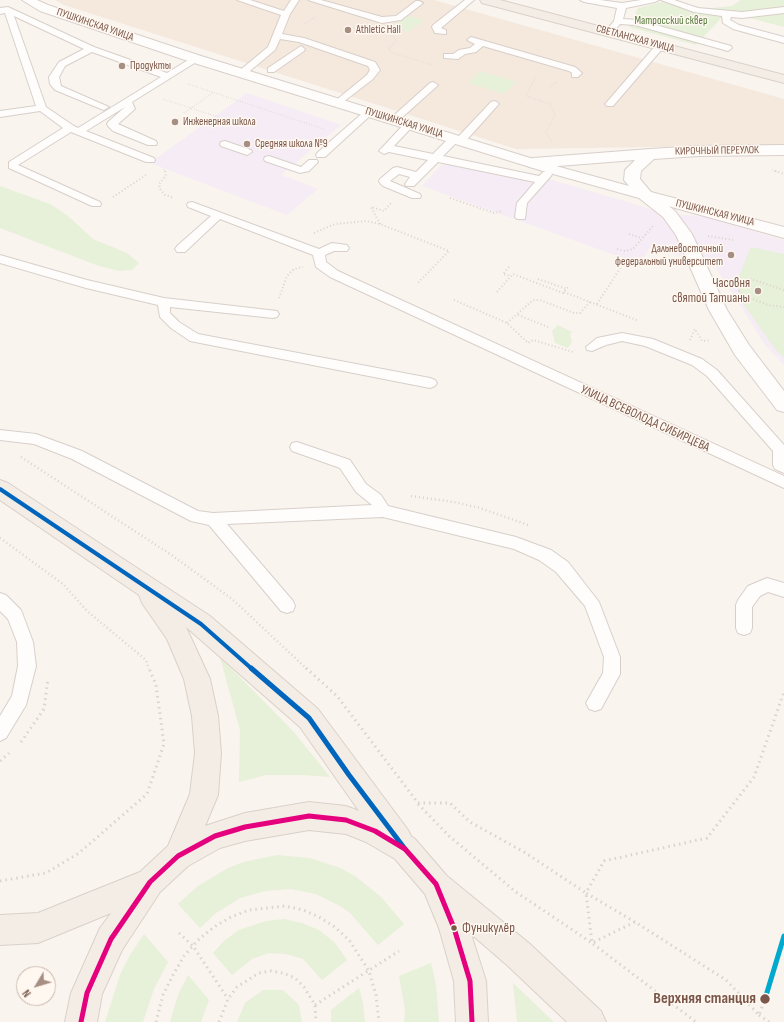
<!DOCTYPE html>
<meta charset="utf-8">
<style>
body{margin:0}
#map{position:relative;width:784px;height:1022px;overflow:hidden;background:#f9f4ee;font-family:"Sofia Sans Condensed",sans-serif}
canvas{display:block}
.north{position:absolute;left:16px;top:966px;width:40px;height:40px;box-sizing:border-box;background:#fff8f1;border:1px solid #cab8ae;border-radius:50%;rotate:232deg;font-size:11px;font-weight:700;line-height:16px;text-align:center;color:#7b574a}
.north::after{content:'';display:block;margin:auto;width:14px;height:18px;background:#a78e83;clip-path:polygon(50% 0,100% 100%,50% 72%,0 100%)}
</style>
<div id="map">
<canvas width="784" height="1022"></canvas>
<div class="north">N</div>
</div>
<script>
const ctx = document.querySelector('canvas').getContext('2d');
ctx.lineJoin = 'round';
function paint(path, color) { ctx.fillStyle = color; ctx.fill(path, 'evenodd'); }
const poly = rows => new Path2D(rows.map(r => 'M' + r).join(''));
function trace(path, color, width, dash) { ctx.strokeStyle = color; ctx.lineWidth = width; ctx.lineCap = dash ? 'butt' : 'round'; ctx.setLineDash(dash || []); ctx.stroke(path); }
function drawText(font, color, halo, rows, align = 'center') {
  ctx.font = font + ' "Sofia Sans Condensed",sans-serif'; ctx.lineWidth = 3; ctx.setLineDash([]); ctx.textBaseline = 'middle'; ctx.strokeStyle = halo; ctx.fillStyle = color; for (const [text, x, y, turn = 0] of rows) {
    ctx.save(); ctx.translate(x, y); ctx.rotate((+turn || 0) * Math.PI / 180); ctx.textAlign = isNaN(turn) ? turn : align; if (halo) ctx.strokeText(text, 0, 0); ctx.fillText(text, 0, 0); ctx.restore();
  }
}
paint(poly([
 [55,0,434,0,784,99,784,145,516,149,64,5]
]), '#f5e9de');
paint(poly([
 [247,93,341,125,281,175,318,189,287,215,150,163],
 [448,158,528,173,668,214,702,216,784,240,784,365,765,345,715,266,650,247,640,264,422,186]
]), '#f5ecf5');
paint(poly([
 [741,0,784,0,784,27,727,12,696,45,629,27,638,8,663,2,692,10,732,6],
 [408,16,424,20,408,32,392,27],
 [480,71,517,82,504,94,468,83],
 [0,186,50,204,68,216,93,239,127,253,139,263,132,270,119,271,99,266,0,228],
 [751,247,784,254,784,358,775,349,741,301,737,281],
 [558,325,572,332,570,334,572,342,568,348,555,343,552,331],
 [220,657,293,731,330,777,303,775,266,775,239,782,240,730],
 [277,855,310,858,340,868,355,876,381,897,404,924,378,945,350,913,340,906,316,894,291,889,265,891,240,898,216,913,200,928,178,904,198,886,228,868,244,862],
 [284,919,302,923,319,930,335,943,347,960,322,980,303,959,286,954,269,953,252,959,232,975,213,953,225,940,239,930,266,921],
 [144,934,168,962,154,989,143,1022,105,1022,120,975,130,955],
 [431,963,436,985,439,1022,404,1022,405,1010,399,976],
 [188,975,209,1000,201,1022,170,1022,178,995],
 [513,983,554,1022,517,1022],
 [359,988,363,1003,365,1022,331,1022,331,1010],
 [263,990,283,990,299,1005,302,1022,237,1022,245,1003]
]), '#e7f0d8');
const service = poly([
 [237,0,250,0,284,11,291,0,299,0,290,14,282,34,304,38,375,62,380,70,373,79,338,106,335,105,333,103,335,101,367,75,370,70,368,66,299,42,280,39,275,50,245,75,239,75,239,71,268,47,281,15,237,0],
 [308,0,321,0,382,17,396,16,416,1,419,1,423,3,401,20,382,23,308,0],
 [465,0,474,0,441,28,446,30,446,34,435,33,432,27,433,25,465,0],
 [580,0,600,0,622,3,641,0,659,0,655,2,626,8,623,19,638,20,731,46,732,48,728,51,635,25,620,24,616,29,610,29,609,27,614,21,617,8,584,2,580,0],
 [661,0,674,0,698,8,742,12,784,7,784,13,742,18,731,17,730,20,739,25,784,37,784,43,733,29,723,23,722,16,694,12,661,0],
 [8,7,94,47,167,73,193,57,196,56,201,59,132,102,135,109,118,124,156,141,157,143,156,145,148,145,113,131,108,126,107,124,108,122,125,107,86,131,154,158,155,160,154,162,146,162,71,132,18,165,100,202,101,204,100,206,92,206,9,168,9,162,63,128,40,111,0,117,0,111,36,106,5,13,0,14,0,8,8,7],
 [14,16,84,49,59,62,49,77,50,84,55,90,101,109,104,110,109,107,61,86,59,77,65,66,92,52,161,77,78,128,74,126,46,107,14,16],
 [471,37,575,67,582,73,578,77,572,77,572,73,569,71,483,46,476,52,465,54,458,59,444,58,444,54,453,54,459,50,470,48,475,44,467,40,471,37],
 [660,43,664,46,663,48,613,106,607,106,605,104,607,102,657,44,660,43],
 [301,46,305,49,304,51,274,72,268,72,268,68,301,46],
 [433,82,438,85,436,87,397,122,391,122,389,120,391,118,430,83,433,82],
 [494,101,497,102,499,104,497,106,464,143,456,143,443,156,539,176,543,172,551,172,552,174,551,176,527,203,525,219,517,219,515,217,517,203,535,182,438,162,414,186,406,186,405,184,410,177,399,174,390,181,420,194,421,196,420,198,412,198,383,186,380,183,379,181,380,179,393,168,397,167,416,172,428,160,389,152,384,154,379,151,405,123,413,123,414,125,394,146,433,154,450,137,458,137,491,102,494,101],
 [369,109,374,112,372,114,325,157,317,157,316,155,317,153,366,110,369,109],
 [225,141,251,150,252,152,247,155,221,146,220,144,221,142,225,141],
 [269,156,301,167,309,160,317,160,318,162,309,171,300,173,265,161,264,159,265,157,269,156],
 [192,202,319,249,332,243,347,245,349,248,347,251,334,251,325,255,326,262,338,271,784,476,784,488,330,277,316,267,313,255,220,219,185,252,177,252,175,249,177,246,211,216,188,207,187,205,188,203,192,202],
 [0,255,87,280,164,298,277,311,279,314,277,317,273,318,170,307,170,313,179,322,198,334,430,378,435,380,437,383,435,386,430,388,190,341,171,328,160,317,158,305,86,288,0,263,0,255],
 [622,333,653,339,702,359,717,370,784,445,784,473,775,469,773,465,773,451,707,376,692,365,645,346,622,341,606,345,592,351,587,350,586,347,597,338,622,333],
 [0,430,36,434,82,451,198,511,213,513,372,505,356,492,340,468,292,451,290,447,292,443,297,442,350,460,366,484,381,495,388,506,516,537,551,550,568,562,599,602,620,657,620,674,601,709,595,711,589,709,586,703,603,673,604,657,585,606,556,572,539,560,514,549,383,517,227,524,293,601,295,606,293,611,287,613,281,611,209,525,191,521,72,459,34,444,0,440,0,430],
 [767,578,784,583,784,597,768,592,760,596,752,607,752,628,750,633,744,635,738,633,736,628,736,605,738,600,748,586,767,578],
 [0,593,6,595,21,610,33,642,36,666,26,705,6,738,0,741,0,716,12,696,18,666,17,642,8,619,0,611,0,593]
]);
const tertiary = poly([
 [784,145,784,155,698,156,654,159,641,171,640,179,651,192,784,227,784,238,639,198,624,180,625,170,635,160,533,168,528,166,525,163,528,160,533,158,650,149,698,146,784,145]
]);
const secondary = poly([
 [22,0,37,0,48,5,201,56,556,166,651,192,675,211,692,234,727,310,749,345,784,391,784,412,777,410,735,355,709,310,676,235,663,217,639,198,546,172,191,62,40,11,22,0]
]);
const primary = poly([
 [480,0,500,0,784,75,784,83,482,3,480,0],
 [0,480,8,483,210,616,318,709,408,830,411,836,415,839,447,876,530,944,601,1011,606,1022,567,1022,508,966,471,934,486,981,488,1022,456,1022,454,981,439,928,425,894,395,859,366,842,346,834,309,830,245,841,220,848,188,866,160,892,122,950,102,994,97,1022,65,1022,71,993,76,982,100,928,111,913,38,943,0,945,0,915,38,913,140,872,168,846,190,794,195,753,192,716,184,679,167,639,142,603,139,595,0,500,0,480],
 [186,627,300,727,359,811,346,806,309,802,245,813,205,826,218,795,221,753,218,716,210,679,186,627]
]);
trace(service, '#d8cfca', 2);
trace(tertiary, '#d8cfca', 2);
trace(secondary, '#d9cfca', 2);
trace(primary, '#dad0ca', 2);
trace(poly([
 [304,24,315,17],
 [392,36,397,40,388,49,393,53,433,65],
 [536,76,526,96,550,104,555,115,546,132,552,142],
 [188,84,324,129],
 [550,88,557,81],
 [163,99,218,117],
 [184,113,214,92],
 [164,169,165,172],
 [772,170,778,172]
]), '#dcd2ce', 1.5, [0.5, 2]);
trace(poly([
 [165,171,166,176,159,184,160,189,165,195,174,198],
 [775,171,784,174],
 [113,197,146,175],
 [450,198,494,213,502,211],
 [380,224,371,207,384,211,391,203],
 [314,233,335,224,366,221,380,224,449,251,417,284],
 [629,234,641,238],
 [708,236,733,240],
 [617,249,625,251,633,249,653,226],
 [509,267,503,274,511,276],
 [538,279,567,289],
 [784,290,751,279,745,280,739,291,743,295,768,305,784,307],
 [497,292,513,274,563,293,568,287],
 [564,292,639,321],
 [279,298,287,276,294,269,303,267],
 [454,300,507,323,528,343,533,340,573,352],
 [597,304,621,267],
 [518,315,548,327],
 [507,323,533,300,540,300,574,313,580,313,590,302],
 [690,340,695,329,702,341,711,340]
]), '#dcd2ce', 2, [1, 2.5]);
trace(poly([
 [21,457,173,556,232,599,307,669],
 [411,496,454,502,480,508,528,525],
 [0,538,63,584,87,611,146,660,149,669]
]), '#dcd2ce', 2.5, [1, 3]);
trace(poly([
 [306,668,337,696,418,803,450,803,470,822,524,852,586,893,592,943,696,1022],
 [21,742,44,709,48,679],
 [0,761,9,753],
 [418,804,449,836,516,892,592,943,635,922,726,980,759,1015,765,999],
 [0,881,46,873,79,853,147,794,164,744,156,685,149,668],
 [635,922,586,893,604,861,707,838,754,777,784,692],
 [179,933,193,946,228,999],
 [315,1005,399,951],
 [759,1015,769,1022],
 [156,1022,163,995,173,975,184,956,198,940,214,927,231,917,249,910,285,906,303,910,319,917,335,927,349,940,369,971,376,995,379,1022],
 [219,1022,228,999,237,987,259,973,271,971,283,973,295,978,304,987,315,1005,316,1022]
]), '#dcd2ce', 3, [1.5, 4]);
paint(service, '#fefdfc');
paint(tertiary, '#fefdfc');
paint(secondary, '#fefdfc');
paint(primary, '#f4ede6');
trace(poly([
 [0,489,201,624,252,669]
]), '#0065bd', 4);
trace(poly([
 [251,668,309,718,349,775,405,849]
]), '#0065bd', 5);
trace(poly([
 [81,1022,87,993,111,939,150,882,178,856,215,836,245,827,309,816,346,820,375,831,405,849,436,884,454,928,470,981,472,1022]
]), '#e5007d', 5);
trace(poly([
 [765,999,784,936]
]), '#00a9ce', 5);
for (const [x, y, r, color] of [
 [348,30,4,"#a78e83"],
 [122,66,4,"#a78e83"],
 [175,122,4,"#a78e83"],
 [247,144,4,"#a78e83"],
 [731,255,4,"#a78e83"],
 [758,291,4,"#a78e83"],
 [454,928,3.5,"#7b574a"],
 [765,999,5.5,"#7b574a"]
]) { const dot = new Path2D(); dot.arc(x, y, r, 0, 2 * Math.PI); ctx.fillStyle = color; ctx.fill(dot); trace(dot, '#fff8f1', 1.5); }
drawText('11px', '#567a3e', '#fff8f1', [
 ["Матросский сквер",671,21]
]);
drawText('11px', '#7b574a', '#fff8f1', [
 ["ПУШКИНСКАЯ УЛИЦА",95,25,19],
 ["СВЕТЛАНСКАЯ УЛИЦА",635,39,15],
 ["ПУШКИНСКАЯ УЛИЦА",404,123,17],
 ["КИРОЧНЫЙ ПЕРЕУЛОК",717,151,-1],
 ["ПУШКИНСКАЯ УЛИЦА",715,213,14]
]);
drawText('11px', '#7b574a', '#fff8f1', [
 ["Athletic Hall",356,30],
 ["Продукты",130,66],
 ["Инженерная школа",183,122],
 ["Средняя школа №9",255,144],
 ["Дальневосточный",723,249,"right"],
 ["федеральный университет",723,262,"right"]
], 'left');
drawText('13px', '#7b574a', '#fff8f1', [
 ["Часовня",750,284],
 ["святой Татианы",750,299]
], 'right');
drawText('13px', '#7b574a', '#fff8f1', [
 ["УЛИЦА ВСЕВОЛОДА СИБИРЦЕВА",645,419,25]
]);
drawText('14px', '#7b574a', '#fff8f1', [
 ["Фуникулёр",462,928]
], 'left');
drawText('bold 16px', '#7b574a', '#fff8f1', [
 ["Верхняя станция",756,999]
], 'right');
</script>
